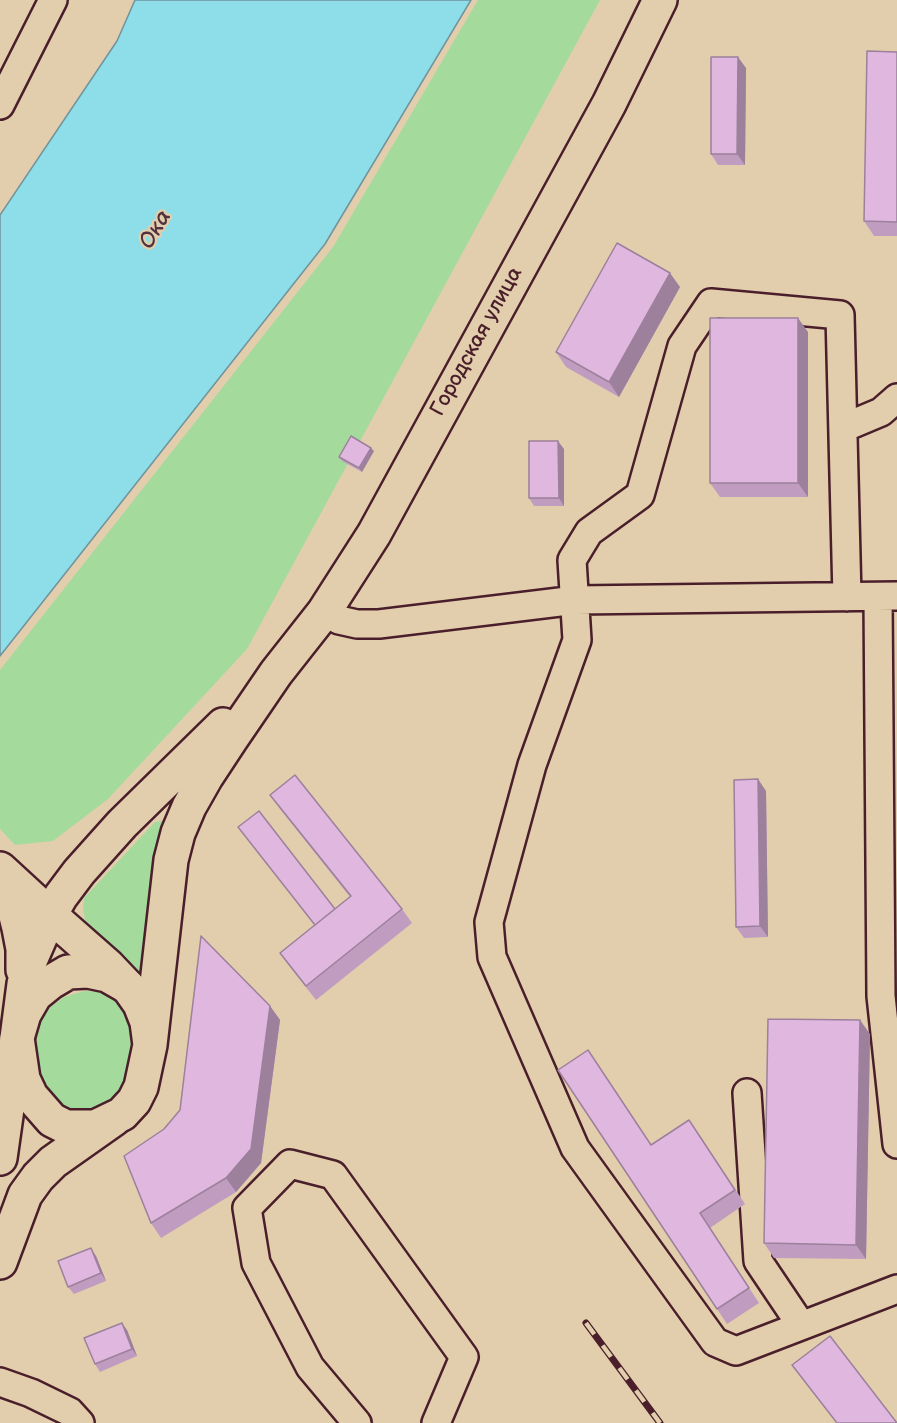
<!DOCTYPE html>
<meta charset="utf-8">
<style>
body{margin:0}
canvas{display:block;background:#e2ceac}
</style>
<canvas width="897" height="1423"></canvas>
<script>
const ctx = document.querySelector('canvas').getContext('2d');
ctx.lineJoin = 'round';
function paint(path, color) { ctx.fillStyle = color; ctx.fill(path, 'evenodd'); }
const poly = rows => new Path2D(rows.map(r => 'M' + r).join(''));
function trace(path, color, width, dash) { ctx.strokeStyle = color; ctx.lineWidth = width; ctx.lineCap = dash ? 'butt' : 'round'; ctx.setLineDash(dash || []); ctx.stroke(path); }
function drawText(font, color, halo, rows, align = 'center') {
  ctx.font = font + ' "Balsamiq Sans",sans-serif'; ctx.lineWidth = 4.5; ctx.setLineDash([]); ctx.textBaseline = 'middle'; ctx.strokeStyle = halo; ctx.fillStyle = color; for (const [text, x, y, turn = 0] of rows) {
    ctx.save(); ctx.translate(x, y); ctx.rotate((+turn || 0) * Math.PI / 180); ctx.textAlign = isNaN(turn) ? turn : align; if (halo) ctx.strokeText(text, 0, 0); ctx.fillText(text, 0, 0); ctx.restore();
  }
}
paint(poly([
 [478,0,600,0,247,649,108,799,53,841,15,845,0,829,0,670,333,247],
 [163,821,166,830,149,967,138,972,128,969,93,932,85,920,83,909,84,898,155,822],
 [84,991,102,992,119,1002,131,1020,135,1049,127,1080,116,1099,103,1108,79,1114,62,1110,39,1085,32,1042,38,1023,48,1009,64,997]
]), '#a5da9d');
const water = poly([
 [135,0,471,0,325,244,0,656,0,215,117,41,135,0]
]);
paint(water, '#8ddee8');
trace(water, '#72929c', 1.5);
const minor = poly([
 [0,105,53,0],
 [843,428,881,412,897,398],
 [847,597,840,315,711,303,682,346,640,495,589,532,572,560,577,640,532,765,489,922,492,957,575,1148,715,1342,736,1351,897,1289],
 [878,597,881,996,897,1144],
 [324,612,339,620,357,624,379,624,576,600,897,596],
 [747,1093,758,1261,801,1325],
 [0,1382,31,1393,70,1412,80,1423],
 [357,1423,310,1367,256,1263,247,1208,290,1164,333,1175,464,1357,436,1423]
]);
const major = poly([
 [0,1158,17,1038,24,1014,35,995,51,982,68,972,88,971,107,975,128,987],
 [0,1262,25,1195,38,1177,53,1162,114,1119]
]);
const highway = poly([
 [0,869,50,915,108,966,128,987,140,1004,147,1022,150,1045,141,1087,134,1101,122,1114,95,1127,66,1127,52,1120,31,1096,23,1079,17,1038,24,984,30,961,50,915,61,896,79,872,122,824,223,725],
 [0,873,13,904,19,928,23,949,23,970],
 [150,1045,171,860,178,833,189,807,206,777,231,739,276,673,324,612,374,534,609,104,660,0]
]);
trace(minor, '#4a1f2b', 32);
trace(major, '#4a1f2b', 38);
trace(highway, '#4a1f2b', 38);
trace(minor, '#e2ceac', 27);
trace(major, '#e2ceac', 33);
trace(highway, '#e2ceac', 33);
const rail = poly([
 [586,1323,660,1423]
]);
trace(rail, '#4a1f2b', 7);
trace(rail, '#e2ceac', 4.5, [14]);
paint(poly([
 [897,52,897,236,874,236,864,221],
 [746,68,745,165,718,165,711,154],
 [680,287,619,397,566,367,556,352],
 [808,332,808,497,720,497,710,483],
 [564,449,564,506,534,506,529,498],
 [374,451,362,472,342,461,339,457],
 [766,791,768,937,744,938,736,927],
 [270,795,402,909,412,923,316,1000,290,967,280,953,315,925,238,827,335,909,350,897,280,809],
 [270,1006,280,1020,261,1163,236,1192,161,1238,151,1223,164,1129],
 [870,1034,866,1259,774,1258,764,1243],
 [699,1134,745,1204,710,1228,759,1303,727,1324,717,1309,652,1145],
 [96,1256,106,1281,74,1294,68,1287],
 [127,1330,137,1356,100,1372,95,1364]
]), '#c09dc0');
paint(poly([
 [738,57,746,68,745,165,737,154],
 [670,273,680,287,619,397,609,382],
 [798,318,808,332,808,497,798,483],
 [558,441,564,449,564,506,559,498],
 [371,448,374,451,362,472,359,468],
 [758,779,766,791,768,937,760,926],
 [270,1006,280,1020,261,1163,236,1192,226,1178],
 [860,1020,870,1034,866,1259,856,1245],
 [91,1248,96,1256,106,1281,101,1273],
 [122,1323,127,1330,137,1356,132,1349]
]), '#9c809c');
const building = poly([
 [867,51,897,52,897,222,864,221,867,51],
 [711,57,738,57,737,154,711,154,711,57],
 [617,243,670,273,609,382,556,352,617,243],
 [710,318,798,318,798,483,710,483,710,318],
 [351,436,371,448,359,468,339,457,351,436],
 [529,441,558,441,559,498,529,498,529,441],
 [295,775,402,909,306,986,280,953,351,896,270,795,295,775],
 [758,779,760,926,736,927,734,780,758,779],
 [259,811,335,909,315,925,238,827,259,811],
 [201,936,270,1006,251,1149,226,1178,151,1223,124,1156,164,1129,180,1110,201,936],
 [768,1019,860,1020,856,1245,764,1243,768,1019],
 [588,1050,651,1145,689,1120,735,1190,700,1213,749,1288,717,1309,558,1070,588,1050],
 [91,1248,101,1273,68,1287,58,1261,91,1248],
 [122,1323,132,1349,95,1364,84,1338,122,1323],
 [830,1336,897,1423,837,1423,792,1365,830,1336]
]);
paint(building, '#dfb7df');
trace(building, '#9c809c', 1.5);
drawText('21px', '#4a1f2b', '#e2ceac', [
 ["Городская улица",477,342,-61]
]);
drawText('italic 22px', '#51323e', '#e2ceac', [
 ["Ока",156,230,-59]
]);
</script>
